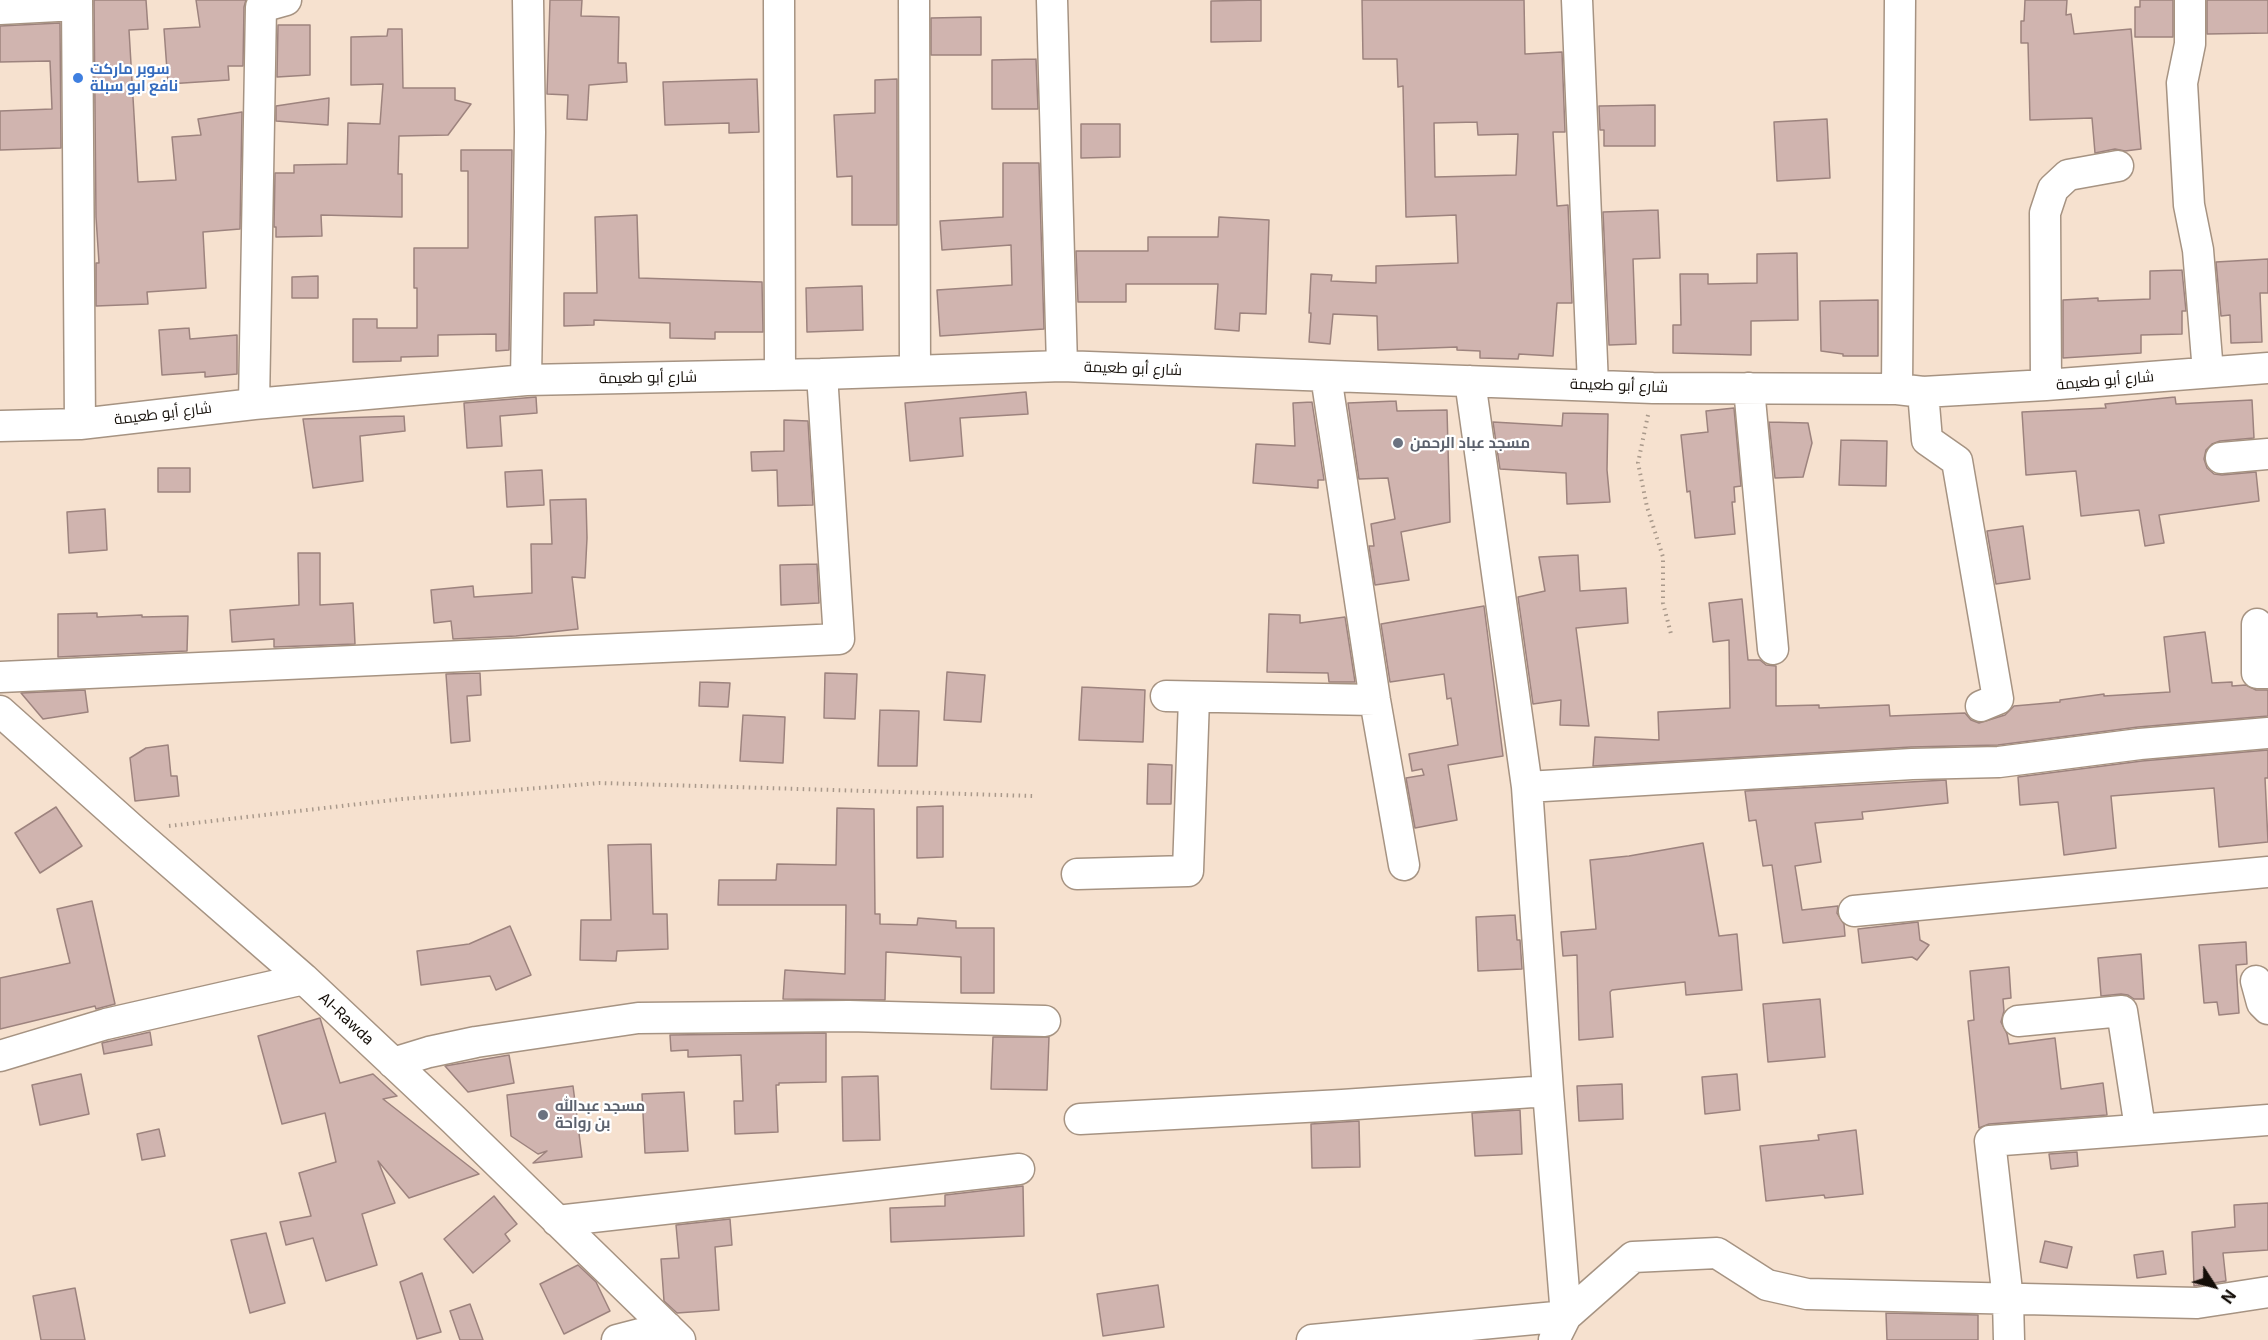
<!DOCTYPE html>
<meta charset="utf-8">
<style>
body{margin:0}
#map{position:relative;width:2268px;height:1340px;overflow:hidden;background:#f6e1cf;font-family:Inter,sans-serif}
canvas{display:block}
.north{position:absolute;left:2184px;top:1256px;width:60px;height:60px;-webkit-text-stroke:4px #fff;paint-order:stroke;rotate:126deg;font-size:16px;font-weight:700;line-height:24px;text-align:center;color:#140e08}
.north::after{content:'';display:block;margin:auto;width:21px;height:27px;background:#140e08;clip-path:polygon(50% 0,100% 100%,50% 72%,0 100%)}
</style>
<div id="map">
<canvas width="2268" height="1340"></canvas>
<div class="north">N</div>
</div>
<script>
const ctx = document.querySelector('canvas').getContext('2d');
ctx.lineJoin = 'round';
function paint(path, color) { ctx.fillStyle = color; ctx.fill(path, 'evenodd'); }
const poly = rows => new Path2D(rows.map(r => 'M' + r).join(''));
function trace(path, color, width, dash) { ctx.strokeStyle = color; ctx.lineWidth = width; ctx.lineCap = dash ? 'butt' : 'round'; ctx.setLineDash(dash || []); ctx.stroke(path); }
function drawText(font, color, halo, rows, align = 'center') {
  ctx.font = font + ' Inter,Cairo,sans-serif'; ctx.lineWidth = 4.5; ctx.setLineDash([]); ctx.textBaseline = 'middle'; ctx.strokeStyle = halo; ctx.fillStyle = color; for (const [text, x, y, turn = 0] of rows) {
    ctx.save(); ctx.translate(x, y); ctx.rotate((+turn || 0) * Math.PI / 180); ctx.textAlign = isNaN(turn) ? turn : align; if (halo) ctx.strokeText(text, 0, 0); ctx.fillText(text, 0, 0); ctx.restore();
  }
}
const building = poly([
 [94,0,146,0,148,29,129,30,138,182,176,180,172,137,201,135,198,119,242,112,240,229,203,232,206,288,147,292,148,304,96,306,96,263,99,263,96,217,94,0],
 [196,0,246,0,244,7,243,66,228,66,229,80,168,84,164,29,200,27,196,0],
 [550,0,582,0,581,16,619,17,618,63,626,63,627,82,589,85,587,120,567,119,568,95,547,94,550,0],
 [1261,0,1261,41,1211,42,1211,1,1261,0],
 [1362,0,1524,0,1525,54,1562,52,1565,132,1553,132,1557,206,1568,205,1572,303,1557,303,1553,356,1519,354,1518,359,1480,358,1480,351,1457,350,1457,347,1378,350,1377,316,1333,314,1330,344,1309,342,1311,313,1309,313,1311,274,1332,275,1331,281,1376,283,1376,266,1458,263,1456,215,1406,217,1403,86,1398,87,1397,59,1363,59,1362,0],
 [1477,122,1478,135,1518,134,1516,175,1435,177,1434,123,1477,122],
 [2025,0,2067,0,2066,15,2071,14,2074,34,2131,29,2141,149,2125,151,2115,149,2095,153,2092,118,2030,120,2028,43,2021,43,2021,21,2024,21,2025,0],
 [2140,0,2173,0,2173,37,2135,37,2135,7,2140,7,2140,0],
 [2207,0,2268,0,2268,33,2207,34,2207,0],
 [981,17,981,55,931,55,931,18,981,17],
 [60,23,61,148,0,150,0,111,52,109,50,61,0,62,0,26,60,23],
 [278,25,310,25,310,75,277,77,278,25],
 [388,29,402,29,403,88,455,88,455,100,471,104,448,135,399,136,398,174,402,174,402,217,321,215,322,236,276,237,276,227,274,227,275,173,294,173,294,165,347,164,348,123,380,124,383,84,351,85,351,37,387,36,388,29],
 [1036,59,1038,109,992,109,992,60,1036,59],
 [757,79,759,132,729,133,729,123,665,125,663,82,757,79],
 [897,79,897,225,852,225,852,176,837,177,834,115,875,113,875,80,897,79],
 [329,98,328,125,276,121,276,106,329,98],
 [1655,105,1655,146,1604,146,1604,130,1600,130,1599,106,1655,105],
 [1827,119,1830,178,1777,181,1774,122,1827,119],
 [1081,124,1120,124,1120,157,1081,158,1081,124],
 [461,150,512,150,509,350,496,351,496,334,438,335,438,356,401,357,401,361,353,362,353,319,377,319,377,328,417,328,417,288,414,288,414,248,468,248,468,171,461,171,461,150],
 [1003,163,1039,163,1044,329,940,336,937,290,1012,285,1011,245,942,250,940,221,1003,217,1003,163],
 [1658,210,1660,258,1633,259,1636,344,1609,345,1603,212,1658,210],
 [637,215,639,278,762,282,763,332,715,332,715,339,670,338,670,323,594,320,594,325,564,326,564,293,597,293,595,217,637,215],
 [1219,217,1269,220,1266,314,1240,313,1239,331,1215,329,1218,284,1126,284,1126,302,1078,302,1076,251,1148,251,1148,237,1218,237,1219,217],
 [1797,253,1798,320,1751,321,1751,355,1673,353,1673,325,1681,325,1680,274,1708,274,1708,284,1757,283,1757,254,1797,253],
 [2268,259,2268,293,2260,293,2262,342,2231,343,2230,315,2221,316,2216,262,2268,259],
 [2182,270,2186,311,2182,311,2182,334,2141,335,2141,353,2063,358,2063,300,2098,298,2098,301,2150,299,2150,271,2182,270],
 [318,276,318,298,292,298,292,277,318,276],
 [862,286,863,330,807,332,806,288,862,286],
 [1878,300,1878,356,1843,356,1843,354,1821,351,1820,301,1878,300],
 [189,328,190,339,237,335,237,374,205,377,205,372,162,375,159,330,189,328],
 [1026,392,1028,414,960,418,963,456,910,461,905,403,1026,392],
 [536,397,537,413,500,416,502,446,467,448,464,403,536,397],
 [2175,397,2176,404,2252,400,2254,438,2220,441,2212,444,2206,450,2204,459,2207,468,2214,474,2222,475,2256,472,2259,501,2159,515,2164,543,2145,546,2139,510,2081,516,2076,471,2026,475,2022,412,2106,408,2105,404,2175,397],
 [1396,401,1397,411,1447,410,1450,522,1401,532,1409,580,1375,585,1369,546,1374,546,1371,524,1395,519,1388,478,1359,479,1348,403,1396,401],
 [1312,402,1324,480,1318,480,1318,488,1253,483,1256,444,1295,446,1293,403,1312,402],
 [1734,408,1741,486,1734,487,1735,502,1732,502,1735,534,1695,538,1690,491,1687,492,1681,435,1708,432,1706,411,1734,408],
 [1563,413,1608,414,1607,470,1610,502,1567,504,1566,473,1500,469,1493,422,1562,426,1563,413],
 [404,416,405,431,360,436,363,481,313,488,303,419,404,416],
 [784,420,808,421,813,505,778,506,777,470,752,471,751,452,784,451,784,420],
 [1769,422,1808,423,1812,443,1803,477,1775,478,1769,422],
 [1841,440,1887,441,1886,486,1839,485,1841,440],
 [158,468,190,468,190,492,158,492,158,468],
 [542,470,544,505,507,507,505,472,542,470],
 [586,499,587,538,585,578,572,577,578,629,516,636,453,639,451,621,434,623,431,590,473,586,474,597,532,593,531,544,552,544,550,500,586,499],
 [105,509,107,550,69,553,67,512,105,509],
 [2023,526,2030,579,1996,584,1987,531,2023,526],
 [298,553,320,553,320,605,353,603,355,644,274,647,274,639,232,642,230,610,299,605,298,553],
 [1578,555,1580,591,1626,588,1628,623,1576,628,1589,726,1560,725,1561,700,1533,704,1518,597,1545,591,1539,557,1578,555],
 [817,564,819,603,781,605,780,565,817,564],
 [1742,599,1748,660,1760,660,1766,665,1776,666,1776,706,1819,705,1819,708,1889,705,1890,716,1965,713,1971,720,1979,723,2005,715,2014,706,2060,702,2060,700,2104,694,2104,696,2170,692,2164,637,2205,632,2212,683,2232,682,2232,686,2246,685,2256,690,2268,690,2268,716,2138,727,1998,745,1911,747,1593,766,1595,737,1659,740,1658,712,1730,708,1729,640,1713,642,1709,603,1742,599],
 [1484,606,1503,756,1448,765,1457,820,1415,828,1406,778,1424,775,1422,769,1412,771,1409,754,1458,745,1451,698,1447,699,1444,674,1390,682,1381,624,1484,606],
 [97,613,97,617,142,615,142,617,188,616,187,651,58,657,58,614,97,613],
 [1269,614,1300,615,1300,623,1345,617,1355,682,1329,682,1328,673,1267,672,1269,614],
 [947,672,985,675,981,722,944,720,947,672],
 [480,673,481,695,467,696,470,741,451,743,446,674,480,673],
 [825,673,857,674,855,719,824,718,825,673],
 [700,682,730,683,728,707,699,706,700,682],
 [1082,687,1145,690,1143,742,1079,740,1082,687],
 [85,690,88,712,43,719,21,693,85,690],
 [880,710,919,711,917,766,878,766,880,710],
 [743,715,785,717,783,763,740,761,743,715],
 [168,745,171,776,177,776,179,796,135,801,130,758,146,748,168,745],
 [2268,750,2268,778,2265,778,2268,842,2219,847,2214,788,2111,796,2116,848,2064,855,2058,802,2020,805,2018,777,2142,761,2268,750],
 [1148,764,1172,765,1171,804,1147,804,1148,764],
 [1946,780,1948,803,1862,812,1863,819,1815,823,1821,862,1795,866,1802,910,1838,906,1837,913,1844,924,1845,936,1783,943,1772,865,1763,866,1756,820,1749,821,1745,791,1946,780],
 [943,806,943,857,917,858,917,807,943,806],
 [56,807,82,846,40,873,15,833,56,807],
 [837,808,874,809,875,914,880,914,880,924,917,925,918,918,956,921,956,928,994,928,994,993,961,993,961,957,886,952,885,1000,783,999,785,970,845,974,846,905,718,905,719,880,776,880,777,864,836,865,837,808],
 [1703,843,1719,936,1737,934,1742,990,1686,995,1685,982,1612,990,1610,992,1613,1037,1579,1040,1577,955,1563,956,1561,932,1596,929,1590,860,1629,856,1703,843],
 [651,844,653,914,667,914,668,949,617,951,616,961,580,960,581,920,611,920,608,845,651,844],
 [92,901,115,1004,96,1009,95,1006,0,1029,0,978,70,963,57,909,92,901],
 [1515,915,1517,940,1520,940,1522,969,1478,971,1476,917,1515,915],
 [1918,922,1920,940,1929,945,1917,960,1912,957,1862,963,1858,929,1918,922],
 [510,926,531,975,496,990,490,976,421,985,417,951,469,944,510,926],
 [2246,942,2247,964,2236,965,2239,1013,2219,1015,2217,1002,2204,1003,2199,945,2246,942],
 [2141,954,2144,999,2134,999,2128,995,2121,994,2101,996,2098,958,2141,954],
 [2009,967,2011,998,2003,999,2004,1011,2001,1022,2007,1034,2009,1044,2055,1038,2061,1089,2103,1083,2107,1115,1989,1124,1979,1128,1968,1021,1974,1020,1970,971,2009,967],
 [1820,999,1825,1057,1768,1062,1763,1004,1820,999],
 [320,1018,340,1083,373,1074,397,1096,383,1099,479,1174,409,1198,378,1161,395,1203,362,1214,377,1265,326,1281,313,1238,286,1245,280,1222,311,1216,299,1173,336,1162,325,1113,282,1124,258,1036,320,1018],
 [150,1032,152,1045,104,1054,102,1043,150,1032],
 [826,1033,826,1082,779,1083,779,1085,776,1085,778,1132,735,1134,734,1101,743,1101,741,1055,688,1057,688,1050,671,1051,670,1035,826,1033],
 [993,1037,1049,1037,1047,1090,991,1089,993,1037],
 [509,1055,514,1083,468,1092,445,1066,509,1055],
 [81,1074,89,1114,40,1125,32,1085,81,1074],
 [1737,1074,1740,1110,1705,1114,1702,1077,1737,1074],
 [878,1076,880,1140,843,1141,842,1077,878,1076],
 [1622,1084,1623,1119,1579,1121,1577,1086,1622,1084],
 [573,1086,582,1157,533,1163,547,1151,538,1154,511,1136,507,1095,573,1086],
 [684,1092,688,1151,645,1153,642,1094,684,1092],
 [1520,1110,1522,1154,1475,1156,1472,1113,1520,1110],
 [1359,1121,1360,1167,1312,1168,1311,1124,1359,1121],
 [159,1129,165,1156,142,1160,137,1134,159,1129],
 [1856,1130,1863,1194,1825,1198,1824,1195,1766,1201,1760,1146,1819,1140,1818,1135,1856,1130],
 [2077,1152,2078,1166,2051,1169,2049,1154,2077,1152],
 [1023,1186,1024,1236,891,1242,890,1208,945,1206,945,1195,1023,1186],
 [494,1196,517,1224,505,1234,510,1241,473,1273,444,1239,494,1196],
 [2268,1203,2268,1250,2223,1253,2226,1281,2194,1286,2192,1232,2235,1227,2234,1205,2268,1203],
 [730,1219,732,1245,715,1247,719,1310,677,1313,664,1301,661,1259,679,1258,676,1225,730,1219],
 [266,1233,285,1303,250,1313,231,1240,266,1233],
 [2045,1241,2072,1247,2067,1268,2040,1262,2045,1241],
 [2163,1251,2166,1274,2137,1278,2134,1255,2163,1251],
 [578,1265,596,1282,610,1311,564,1334,540,1284,578,1265],
 [422,1273,441,1332,417,1339,400,1282,422,1273],
 [1158,1285,1164,1327,1103,1336,1097,1294,1158,1285],
 [75,1288,85,1340,41,1340,33,1296,75,1288],
 [470,1304,483,1340,460,1340,450,1311,470,1304],
 [1886,1313,1978,1315,1978,1340,1887,1340,1886,1313]
]);
paint(building, '#d0b4af');
trace(building, '#9d837e', 1.5);
const minor = poly([
 [77,0,80,424],
 [779,0,780,375],
 [914,0,915,371],
 [1052,0,1062,366],
 [1577,0,1593,385],
 [2190,0,2190,44,2182,83,2189,205,2198,250,2208,372],
 [0,9,77,5],
 [1326,376,1375,700,1404,865],
 [526,380,530,132,528,0],
 [1470,381,1527,787,1548,1091],
 [2046,385,2045,213,2053,189,2068,175,2118,166],
 [1749,388,1773,649],
 [1897,389,1900,0],
 [1923,392,1927,440,1957,461,1998,699,1981,706],
 [254,404,261,7,286,0],
 [0,426,80,424,254,404,526,380,822,374,1062,366,1653,388,1897,389,1923,392,2046,385,2268,368],
 [2221,458,2268,454],
 [2257,624,2257,673,2268,673],
 [0,677,839,639,822,374],
 [1166,696,1375,700],
 [0,711,133,830,304,979,453,1119,680,1340],
 [1527,787,1912,764,1999,762,2140,744,2268,733],
 [1077,874,1188,871,1194,698],
 [1854,911,2268,872],
 [2256,981,2262,1003,2268,1009],
 [2018,1021,2122,1011,2140,1128],
 [0,1056,106,1024,304,979],
 [393,1063,429,1052,476,1042,638,1018,849,1016,1045,1021],
 [1080,1119,1342,1105,1548,1091,1566,1316,1554,1340],
 [557,1221,1019,1169],
 [617,1340,667,1327],
 [1312,1340,1566,1316,1633,1257,1717,1253,1767,1285,1807,1294,2197,1303,2268,1292],
 [2009,1340,2008,1300,1990,1141,2268,1120]
]);
trace(minor, '#a69382', 33);
trace(poly([
 [1648,415,1638,463,1647,507,1663,557,1663,603,1671,634],
 [169,826,402,799,600,783,1033,796]
]), '#a9998b', 4, [1.5, 4.5]);
trace(minor, '#fff', 30);
for (const [x, y, r, color] of [
 [78,78,6,"#3f7fe0"],
 [1398,443,6,"#6b7280"],
 [543,1115,6,"#6b7280"]
]) { const dot = new Path2D(); dot.arc(x, y, r, 0, 2 * Math.PI); ctx.fillStyle = color; ctx.fill(dot); trace(dot, '#fff', 2); }
drawText('bold 15px', '#366cbe', '#fff', [
 ["سوبر ماركت",90,69],
 ["نافع ابو سبلة",90,86]
], 'left');
drawText('15px', '#140e08', '#fff', [
 ["شارع أبو طعيمة",1133,369,2],
 ["شارع أبو طعيمة",648,378,-1],
 ["شارع أبو طعيمة",2105,381,-5],
 ["شارع أبو طعيمة",1619,386,2],
 ["شارع أبو طعيمة",163,414,-7],
 ["Al-Rawda",346,1019,43]
]);
drawText('bold 15px', '#5b616d', '#fff', [
 ["مسجد عباد الرحمن",1410,443],
 ["مسجد عبدالله",555,1106],
 ["بن رواحة",555,1123]
], 'left');
</script>
